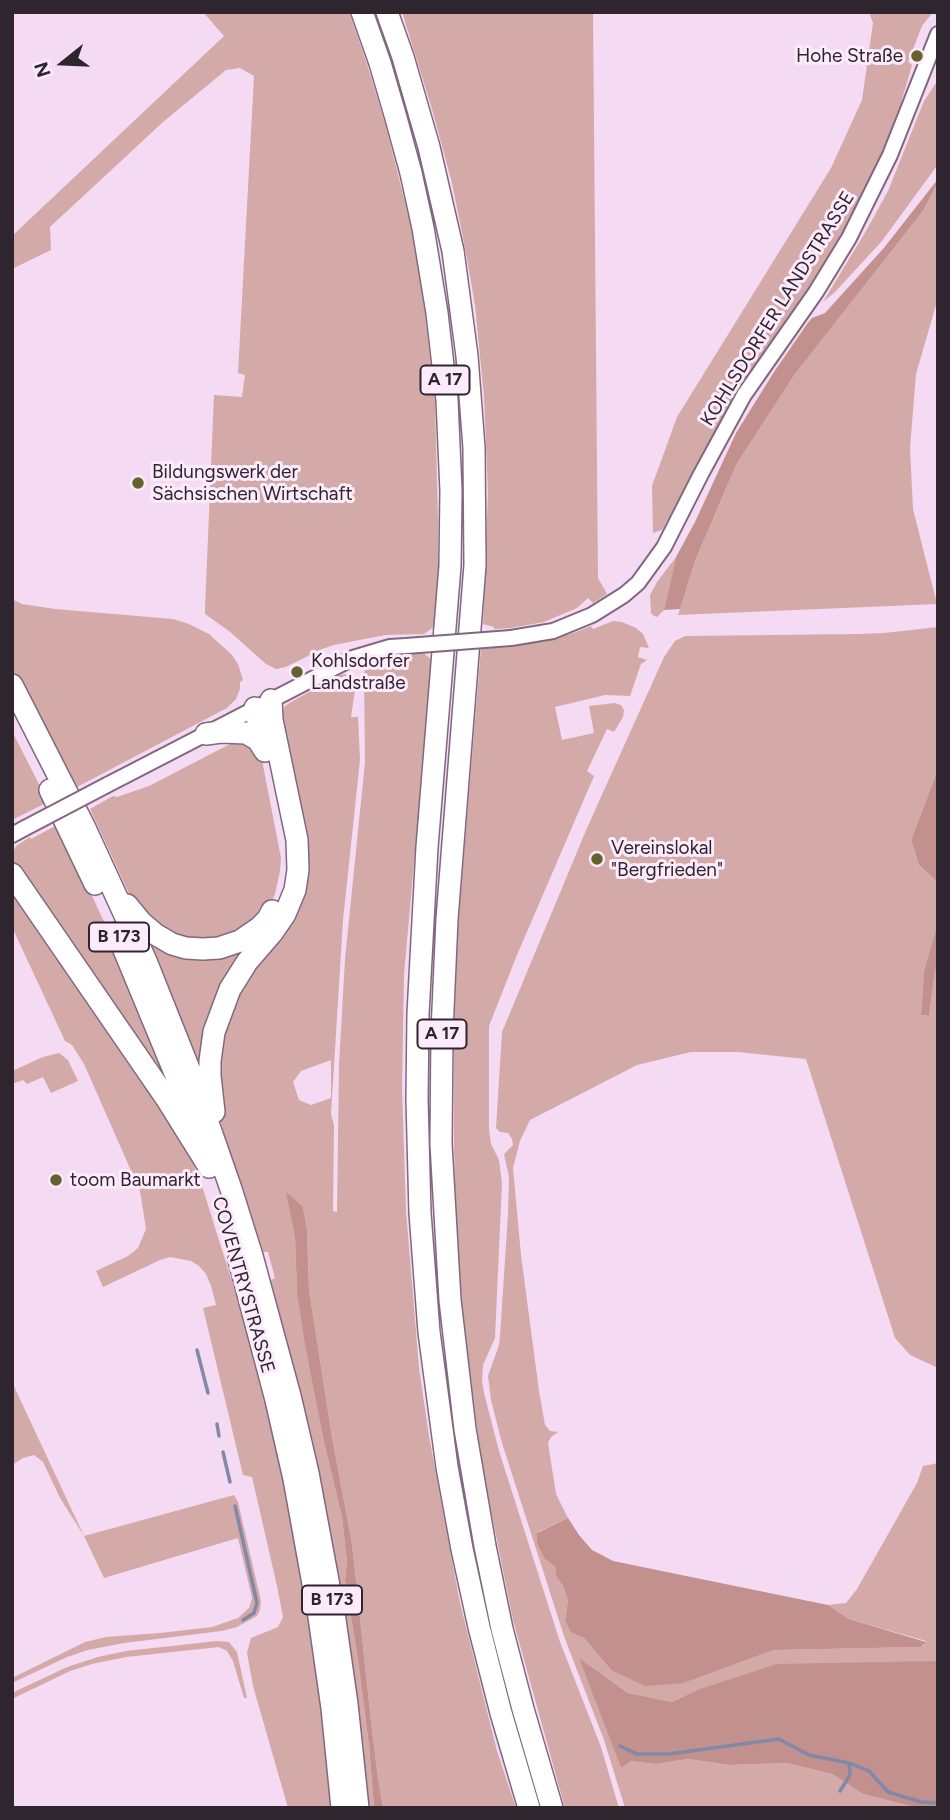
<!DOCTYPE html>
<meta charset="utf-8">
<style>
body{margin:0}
#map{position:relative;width:950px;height:1820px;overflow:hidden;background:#f5daf4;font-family:Figtree,sans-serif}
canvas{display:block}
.frame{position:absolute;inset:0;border:14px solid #2f252f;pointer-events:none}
.north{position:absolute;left:28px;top:28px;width:70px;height:70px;-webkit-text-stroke:5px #fcebfb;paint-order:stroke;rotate:252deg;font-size:19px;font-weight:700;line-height:28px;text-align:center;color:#2f252f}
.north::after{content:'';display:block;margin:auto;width:24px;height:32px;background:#2f252f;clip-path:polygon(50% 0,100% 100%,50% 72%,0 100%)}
</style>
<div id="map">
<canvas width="950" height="1820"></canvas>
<div class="frame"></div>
<div class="north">N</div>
</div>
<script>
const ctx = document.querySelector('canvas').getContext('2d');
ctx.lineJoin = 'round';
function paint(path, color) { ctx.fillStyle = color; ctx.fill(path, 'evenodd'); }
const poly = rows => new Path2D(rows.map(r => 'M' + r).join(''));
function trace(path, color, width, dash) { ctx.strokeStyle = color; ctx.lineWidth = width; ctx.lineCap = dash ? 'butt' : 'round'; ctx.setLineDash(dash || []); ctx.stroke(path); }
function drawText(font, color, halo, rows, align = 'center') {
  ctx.font = font + ' Figtree,sans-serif'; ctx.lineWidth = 6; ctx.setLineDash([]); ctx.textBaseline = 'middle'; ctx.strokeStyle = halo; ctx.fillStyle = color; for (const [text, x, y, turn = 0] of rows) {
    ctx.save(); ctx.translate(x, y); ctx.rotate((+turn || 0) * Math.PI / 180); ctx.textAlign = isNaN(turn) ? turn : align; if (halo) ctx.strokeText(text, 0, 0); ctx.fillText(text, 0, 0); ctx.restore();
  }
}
paint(poly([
 [203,12,349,12,368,67,385,123,412,230,425,312,435,402,438,521,438,587,435,626,424,634,385,635,334,645,322,649,286,667,276,669,266,664,229,631,205,614,205,608,214,395,242,397,245,375,238,373,254,76,240,68,226,70,163,122,50,227,51,250,12,269,12,236,224,36],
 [402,12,593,12,598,578,607,594,593,603,588,598,577,608,544,622,511,628,494,629,494,627,483,624,488,492,484,397,475,305,466,253,452,183,432,109],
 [869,12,933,12,922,26,908,62,912,65,906,86,897,115,870,187,815,283,739,391,662,530,653,533,652,486,677,417,831,168,862,100,873,23],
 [938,80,938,163,936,167,882,241,835,292,823,302,866,231,888,191,924,101],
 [938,182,938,298,916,374,910,448,913,509,937,604,678,615,695,561,736,465,795,374,923,211],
 [676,557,664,610,657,617,654,616,651,613,650,595,657,582],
 [12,599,22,604,55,609,173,619,189,624,209,634,232,655,238,664,243,680,240,682,240,689,236,699,227,708,77,787,50,735,30,706,12,673],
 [613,621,622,622,636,628,643,634,649,648,640,647,638,657,647,660,641,664,630,696,605,695,555,707,562,740,594,733,589,706,615,703,621,705,624,710,623,717,614,732,607,729,587,771,594,776,517,955,489,1026,489,1129,491,1144,499,1160,502,1183,495,1338,483,1365,482,1380,484,1393,499,1451,560,1642,601,1747,619,1808,565,1808,513,1620,481,1461,461,1300,456,1223,454,1146,454,1034,458,926,481,648,511,647,512,644,555,638,576,632,591,626,593,629],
 [938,627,938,769,911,840,919,865,936,881,938,898,938,922,924,971,921,1015,929,1016,935,972,938,962,938,1368,910,1355,895,1338,806,1059,738,1052,691,1052,637,1065,530,1120,520,1141,513,1168,521,1255,539,1391,545,1425,550,1431,558,1432,551,1437,548,1443,556,1494,568,1518,538,1532,545,1559,555,1567,556,1576,564,1588,568,1601,565,1620,584,1638,611,1670,684,1683,774,1650,922,1647,926,1641,849,1619,828,1605,846,1603,857,1589,917,1483,923,1466,938,1463,938,1661,893,1663,697,1690,672,1702,628,1693,580,1659,621,1768,631,1761,656,1764,688,1759,730,1765,787,1763,832,1774,863,1794,910,1806,938,1806,938,1808,625,1808,604,1740,565,1639,502,1443,491,1400,488,1376,499,1345,500,1336,508,1214,509,1177,504,1154,513,1145,512,1139,508,1133,500,1132,496,1128,502,1032,587,828,664,657,675,641,685,636,861,634,884,633],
 [406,650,407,654,422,652,432,660,404,975,402,1088,406,1211,419,1368,429,1436,460,1603,497,1751,516,1808,383,1808,377,1771,370,1712,352,1544,332,1437,309,1290,307,1230,303,1207,295,1236,297,1293,324,1442,342,1517,347,1562,345,1581,358,1660,369,1745,374,1808,364,1808,279,1326,277,1304,271,1280,275,1278,268,1252,263,1252,225,1137,217,1108,214,1077,226,1010,291,917,281,714,285,706,291,702,340,675,345,674,349,676,354,682,355,690,351,717,358,717,360,760,343,920,331,1114,334,1125,333,1211,337,1212,339,1065,345,959,365,762,364,673,367,663,371,658],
 [331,1060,331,1098,311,1105,299,1100,293,1082,301,1071],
 [12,731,48,802,12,820],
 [269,732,292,845,293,872,290,890,282,912,273,925,243,960,229,983,218,1007,209,1040,206,1061,207,1091,203,1092,136,926,139,924,155,938,170,946,192,953,203,953,217,952,241,945,262,930,271,920,283,897,290,871,289,846,266,733],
 [234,742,242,742,247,744,261,755,281,858,280,871,275,894,269,907,228,940,175,939,132,900,90,809,113,796,117,797,149,786],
 [59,824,111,937,188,1128,13,864,13,852,16,846,30,837,31,839],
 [12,884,188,1150,202,1186,248,1333,259,1360,314,1624,335,1808,288,1808,253,1686,247,1653,251,1638,278,1627,283,1617,277,1586,252,1477,243,1475,203,1308,216,1305,211,1286,206,1274,199,1266,191,1261,170,1257,160,1260,103,1287,96,1271,128,1256,138,1248,146,1229,140,1191,84,1064,72,1045,65,1041,12,927],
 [59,1053,68,1060,78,1081,51,1093,43,1077,27,1084,23,1080,12,1084,12,1071,43,1057],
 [12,1382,84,1536,234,1495,238,1502,261,1601,260,1610,257,1616,237,1627,222,1631,124,1643,88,1650,67,1657,12,1683,12,1678,85,1642,106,1637,160,1633,212,1627,238,1618,249,1608,252,1598,238,1538,104,1578,84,1536,60,1498,43,1462,34,1455,23,1458,12,1465],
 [217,1641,229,1642,237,1652,247,1698,244,1698,233,1661,227,1651,219,1647,126,1657,92,1664,70,1671,12,1699,12,1693,67,1667,98,1657,126,1651]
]), '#d3aaa8');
paint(poly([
 [938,179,938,182,923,211,795,374,736,465,695,561,680,609,664,610,676,557,695,522,736,433,774,372,807,324,812,318,825,313,883,249],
 [938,769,938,898,936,881,919,865,911,840],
 [938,922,938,962,935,972,929,1016,921,1015,924,971],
 [286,1192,303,1207,307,1230,309,1290,332,1437,352,1544,370,1712,377,1771,383,1808,374,1808,369,1745,358,1660,345,1580,347,1562,342,1517,324,1442,305,1344,297,1293,295,1236],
 [568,1518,579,1535,592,1550,613,1561,828,1605,849,1619,926,1642,921,1647,774,1650,684,1683,645,1686,611,1670,584,1638,571,1632,565,1620,568,1601,564,1588,556,1576,555,1567,545,1559,537,1543,537,1533],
 [579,1658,628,1693,672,1702,697,1690,777,1664,938,1661,938,1806,910,1806,863,1794,832,1774,787,1763,730,1765,688,1759,656,1764,631,1761,621,1768]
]), '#c2908d');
trace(poly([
 [197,1350,208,1393],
 [217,1424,219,1436],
 [223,1452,230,1482],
 [235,1506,257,1603,254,1613,243,1620],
 [620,1746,637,1754,669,1754,779,1739,809,1755,849,1763,869,1771,888,1792,921,1802,938,1803],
 [840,1791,850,1775,849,1763]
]), '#8288a7', 3.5);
const minor = poly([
 [511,638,553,631,592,615,624,595,638,583,664,547,701,474,744,395,816,292,849,238,890,155,938,34],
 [107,785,353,658,390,647,406,646],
 [12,835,25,828]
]);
const highway = poly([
 [362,12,380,63,396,118,411,173,423,228,437,313,447,400,451,491,450,566,427,847,418,1014,417,1100,420,1213,429,1332,447,1467,462,1549,479,1627,501,1713,529,1808],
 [387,12,403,57,429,147,453,251,467,356,474,448,475,565,447,919,442,1032,441,1144,450,1300,465,1429,485,1546,502,1629,523,1709,552,1808],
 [12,685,84,826,146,961,191,1074,231,1189,252,1256,290,1396,308,1473,334,1613,347,1704,358,1808],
 [255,708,263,744],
 [206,734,221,732,246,733,258,740,265,751],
 [50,790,95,884],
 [12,874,166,1098,209,1167],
 [127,905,141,922,155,934,172,944,186,948,203,949,219,948,240,941,259,928,268,919,272,911],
 [117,933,177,1078,199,1140],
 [214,1112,210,1076,210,1061,214,1032,230,989,237,978,247,962,272,933,285,914,295,890,298,870,297,840,272,720,271,700],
 [239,1260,276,1400,294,1479,319,1617,332,1708,342,1808]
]);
trace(minor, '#816880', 18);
trace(highway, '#816880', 24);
trace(minor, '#fff', 14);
trace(highway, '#fff', 21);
const minorBridge = poly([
 [406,646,511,638],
 [25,828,107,785]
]);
trace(minorBridge, '#816880', 18, []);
trace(minorBridge, '#fff', 14);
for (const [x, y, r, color] of [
 [917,56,7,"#65622f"],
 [138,483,7,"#65622f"],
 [297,672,7,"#65622f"],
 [597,859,7,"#65622f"],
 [56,1180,7,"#65622f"]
]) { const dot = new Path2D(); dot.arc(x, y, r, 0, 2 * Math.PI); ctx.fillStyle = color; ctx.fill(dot); trace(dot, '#fcebfb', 2.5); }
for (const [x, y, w] of [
 [445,380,49],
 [119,937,60],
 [442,1034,49],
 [332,1600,60]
]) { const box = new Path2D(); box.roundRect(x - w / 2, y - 14.5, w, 29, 5); ctx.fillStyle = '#fcebfb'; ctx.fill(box); trace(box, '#2f252f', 2); }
drawText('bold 18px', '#2f252f', null, [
 ["A 17",445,380],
 ["B 173",119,937],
 ["A 17",442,1034],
 ["B 173",332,1600]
]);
drawText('19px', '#2f252f', '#fcebfb', [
 ["Hohe Straße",903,56,"right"],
 ["Bildungswerk der",152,472],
 ["Sächsischen Wirtschaft",152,494],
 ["Kohlsdorfer",311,661],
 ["Landstraße",311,683],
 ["Vereinslokal",611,848],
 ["\"Bergfrieden\"",611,870],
 ["toom Baumarkt",70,1180]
], 'left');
drawText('19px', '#2f252f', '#fcebfb', [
 ["KOHLSDORFER LANDSTRASSE",778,309,-58],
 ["COVENTRYSTRASSE",243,1285,74]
]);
</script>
